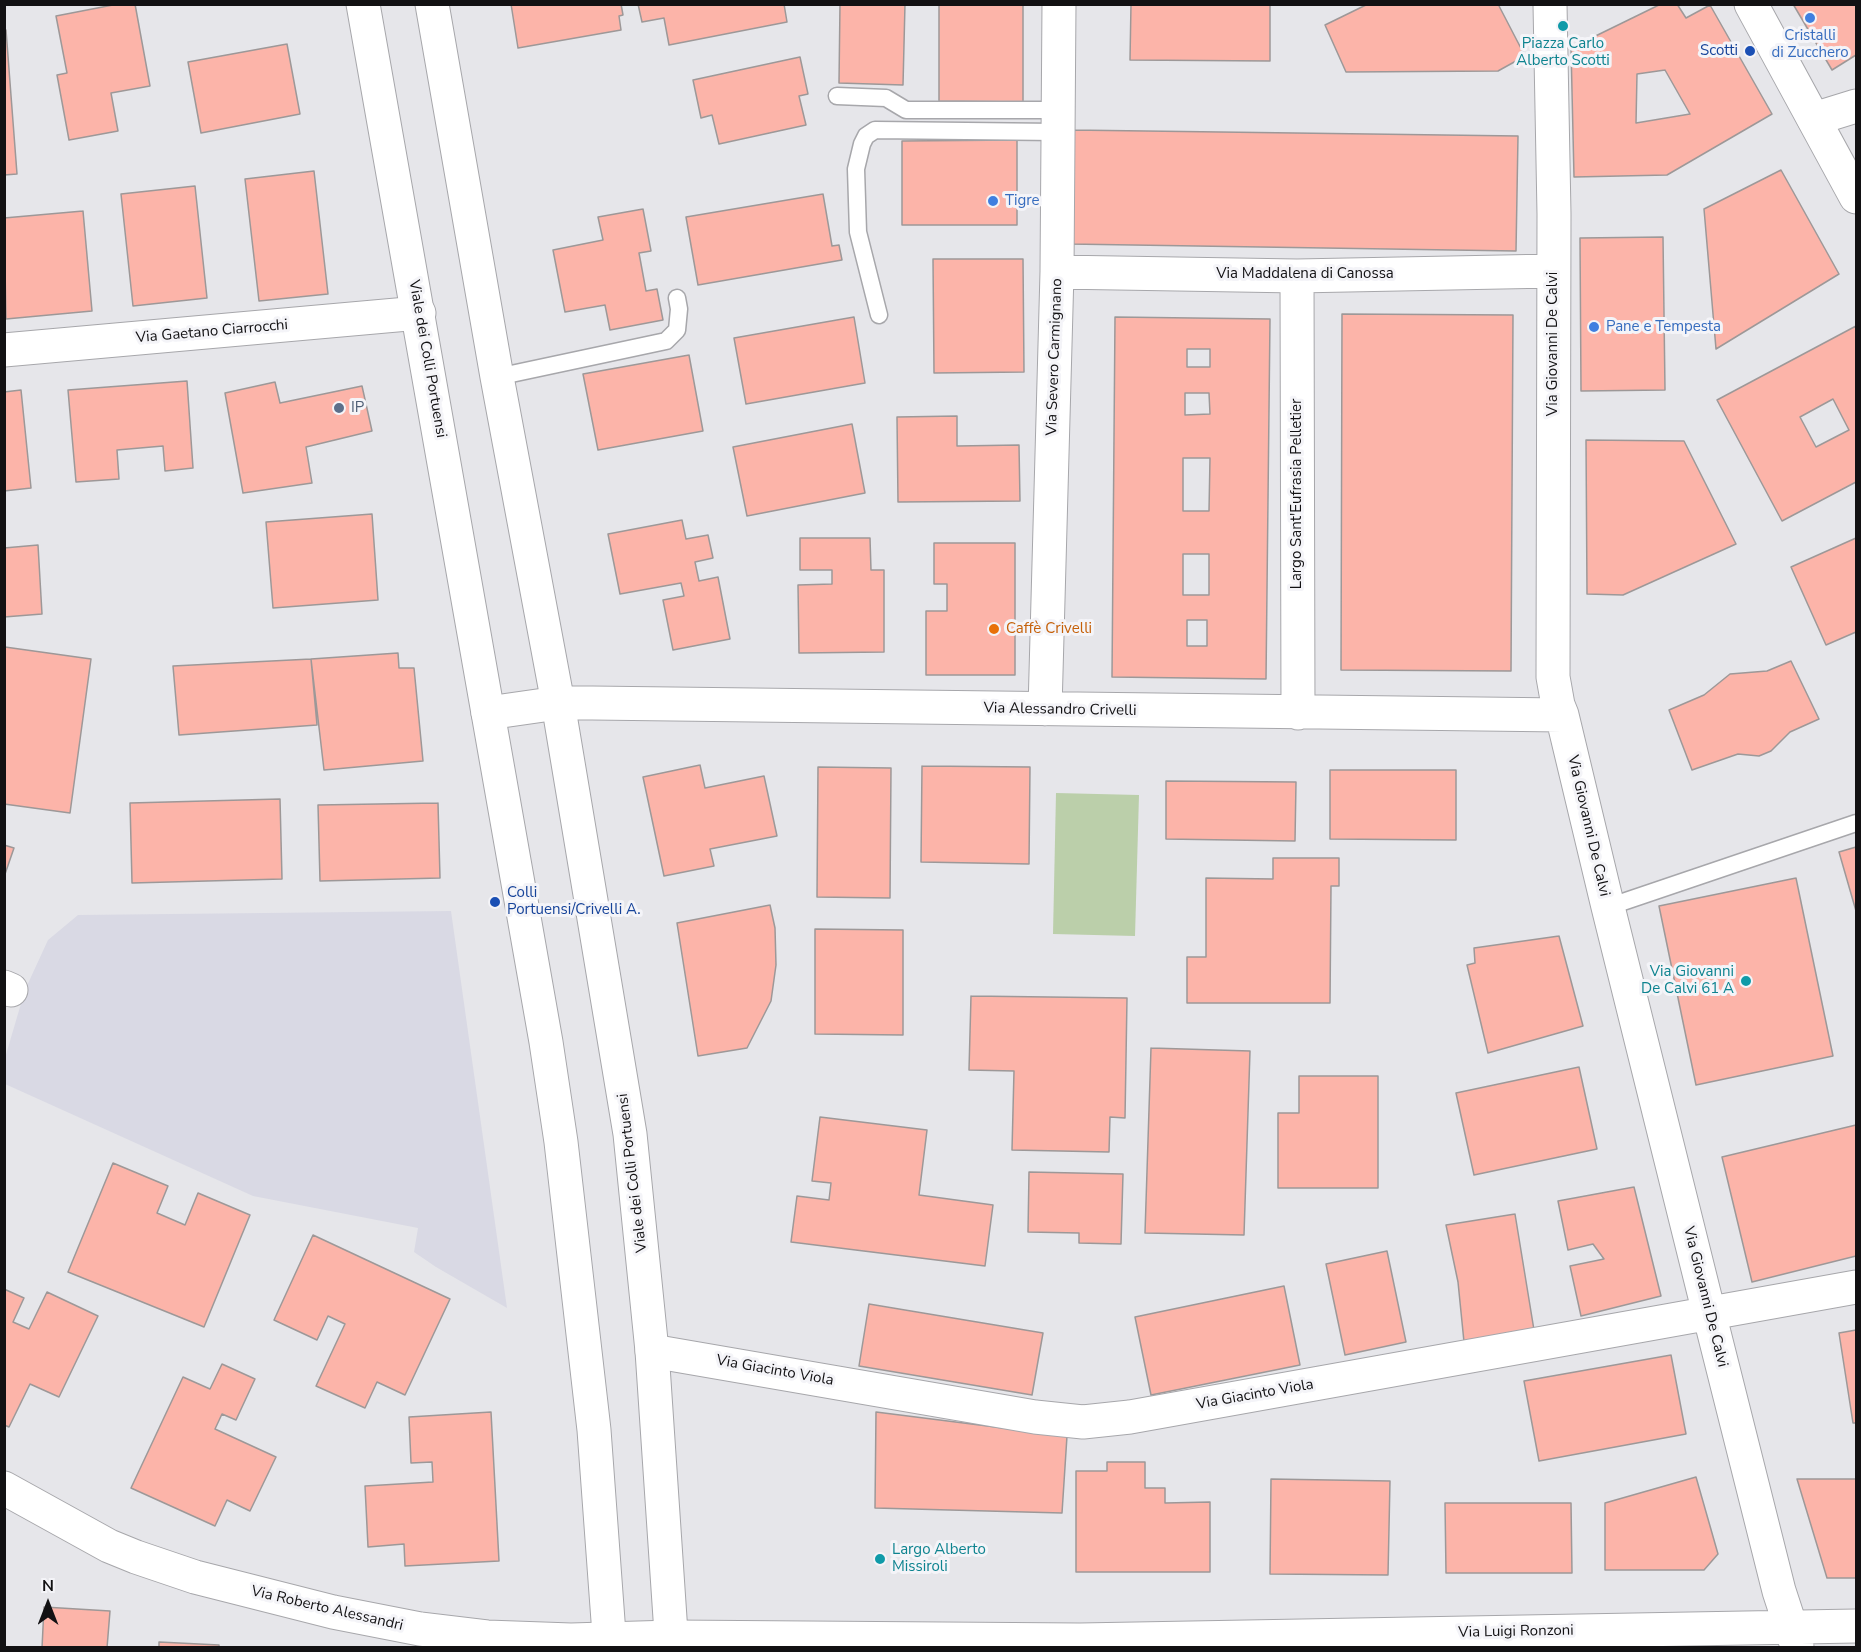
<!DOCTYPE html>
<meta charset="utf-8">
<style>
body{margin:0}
#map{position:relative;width:1861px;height:1652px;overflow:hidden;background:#e6e6ea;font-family:"Nunito Sans",sans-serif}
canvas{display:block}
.frame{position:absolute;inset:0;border:6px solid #121113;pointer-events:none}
.north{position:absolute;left:18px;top:1574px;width:60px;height:60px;-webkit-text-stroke:4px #f4f4f8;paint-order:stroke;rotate:0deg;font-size:16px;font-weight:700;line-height:24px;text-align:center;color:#121113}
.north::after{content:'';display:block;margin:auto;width:21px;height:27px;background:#121113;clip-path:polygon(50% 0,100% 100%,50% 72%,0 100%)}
</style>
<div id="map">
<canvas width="1861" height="1652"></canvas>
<div class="frame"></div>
<div class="north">N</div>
</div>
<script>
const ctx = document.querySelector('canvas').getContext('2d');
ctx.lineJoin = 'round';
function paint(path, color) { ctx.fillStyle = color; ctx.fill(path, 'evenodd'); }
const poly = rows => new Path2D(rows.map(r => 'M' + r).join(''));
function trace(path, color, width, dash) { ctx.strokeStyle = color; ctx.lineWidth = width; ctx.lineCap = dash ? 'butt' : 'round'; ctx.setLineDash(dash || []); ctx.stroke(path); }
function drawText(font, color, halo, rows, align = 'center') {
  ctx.font = font + ' "Nunito Sans",sans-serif'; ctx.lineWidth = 6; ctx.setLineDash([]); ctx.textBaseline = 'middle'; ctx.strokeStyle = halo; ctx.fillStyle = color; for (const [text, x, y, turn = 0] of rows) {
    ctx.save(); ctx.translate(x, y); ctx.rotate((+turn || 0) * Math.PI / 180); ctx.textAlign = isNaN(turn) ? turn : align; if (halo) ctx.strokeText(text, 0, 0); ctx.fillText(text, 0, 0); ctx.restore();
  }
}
paint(poly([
 [451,911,507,1308,436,1267,414,1252,418,1228,253,1196,5,1084,5,1058,25,990,48,940,78,915]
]), '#d9d9e4');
paint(poly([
 [1056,793,1139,795,1135,936,1053,934]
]), '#bbcfaa');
const building = poly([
 [118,4,135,4,150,86,111,93,118,131,69,140,57,75,67,73,56,16,118,4],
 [511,4,621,4,623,15,619,16,621,30,518,48,511,4],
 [638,4,784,4,787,22,669,45,664,18,642,22,638,4],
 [840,4,905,4,903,85,839,83,840,4],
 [939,4,1023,4,1023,102,939,101,939,4],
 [1131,4,1270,4,1270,61,1130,60,1131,4],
 [1368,4,1498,4,1525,56,1498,71,1346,72,1325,25,1368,4],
 [1661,4,1677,4,1686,18,1710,5,1772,114,1667,175,1574,177,1571,48,1661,4],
 [1665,70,1690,114,1636,123,1637,74,1665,70],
 [1793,4,1856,4,1856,55,1832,70,1793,4],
 [4,30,6,30,17,174,4,175,4,30],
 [287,44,300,114,201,133,188,62,287,44],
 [800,57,808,94,799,96,806,125,719,144,712,115,701,118,693,80,800,57],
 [1071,130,1518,136,1516,251,1069,244,1071,130],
 [1017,140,1017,225,902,225,902,141,1017,140],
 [1781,170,1839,274,1716,349,1704,209,1781,170],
 [314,171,328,294,259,301,245,179,314,171],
 [195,186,207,298,133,306,121,194,195,186],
 [823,194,832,246,839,245,842,260,698,285,686,217,823,194],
 [643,209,651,251,639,253,646,291,657,289,663,320,610,330,605,305,565,312,553,250,603,240,598,217,643,209],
 [83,211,92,311,6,319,4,218,83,211],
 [1663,237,1665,390,1581,391,1580,238,1663,237],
 [933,259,1023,259,1024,372,934,373,933,259],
 [1342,314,1513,315,1511,671,1341,670,1342,314],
 [854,317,865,383,746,404,734,338,854,317],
 [1115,317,1270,319,1266,679,1112,677,1115,317],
 [1187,349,1210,349,1210,367,1187,367,1187,349],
 [1185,393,1209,393,1210,414,1185,415,1185,393],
 [1183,458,1210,458,1209,511,1183,511,1183,458],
 [1183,554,1209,554,1209,595,1183,595,1183,554],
 [1187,620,1207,620,1207,646,1187,646,1187,620],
 [1856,326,1856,482,1782,521,1717,400,1856,326],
 [1833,399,1849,430,1816,447,1800,417,1833,399],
 [689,355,703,431,598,450,583,374,689,355],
 [187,381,193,468,165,471,163,446,117,450,119,479,76,482,68,390,187,381],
 [275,382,280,403,362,386,372,431,306,447,312,483,243,493,225,393,275,382],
 [21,390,31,488,4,491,4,392,21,390],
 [957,416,957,446,1019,445,1020,501,898,502,897,417,957,416],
 [852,424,865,493,747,516,733,447,852,424],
 [1586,440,1684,441,1736,544,1623,595,1587,594,1586,440],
 [372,514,378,600,273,608,266,522,372,514],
 [682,520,686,539,708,535,713,558,695,562,699,581,718,577,730,639,673,650,663,600,684,596,681,583,620,594,608,534,682,520],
 [800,538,870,538,871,570,884,570,884,652,799,653,798,585,832,584,832,570,800,570,800,538],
 [1856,538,1856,632,1826,645,1791,567,1856,538],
 [934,543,1015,543,1015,675,926,675,926,611,947,611,947,584,934,584,934,543],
 [38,545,42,614,4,617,4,548,38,545],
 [5,647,91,659,70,813,4,804,5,647],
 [398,653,399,668,414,668,423,761,324,770,311,659,398,653],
 [311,659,317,725,179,735,173,666,311,659],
 [1791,661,1819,719,1790,732,1771,751,1759,756,1738,754,1692,770,1669,710,1704,695,1730,674,1767,671,1791,661],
 [700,765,705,788,764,776,777,836,710,849,714,866,664,876,643,777,700,765],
 [922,766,1030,767,1029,864,921,862,922,766],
 [818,767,891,768,890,898,817,897,818,767],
 [1330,770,1456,770,1456,840,1330,839,1330,770],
 [1166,781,1296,782,1295,841,1166,839,1166,781],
 [280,799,282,879,132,883,130,803,280,799],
 [438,803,440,878,320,881,318,805,438,803],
 [4,845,14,848,4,877,4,845],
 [1856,847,1856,911,1839,852,1856,847],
 [1273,858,1339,858,1339,886,1331,886,1330,1003,1187,1003,1187,957,1206,957,1206,878,1273,879,1273,858],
 [1796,878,1833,1056,1696,1085,1659,906,1796,878],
 [770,905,775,928,776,965,771,1001,747,1048,698,1056,677,923,770,905],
 [815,929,903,930,903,1035,815,1034,815,929],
 [1559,936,1583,1026,1488,1053,1467,965,1475,963,1474,948,1559,936],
 [971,996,1127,998,1125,1118,1110,1117,1109,1152,1012,1150,1014,1071,969,1070,971,996],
 [1151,1048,1250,1051,1244,1235,1145,1233,1151,1048],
 [1579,1067,1597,1149,1474,1175,1456,1093,1579,1067],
 [1299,1076,1378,1076,1378,1188,1278,1188,1278,1113,1299,1113,1299,1076],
 [820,1117,927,1130,919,1195,993,1205,985,1266,791,1242,797,1196,829,1200,831,1183,812,1181,820,1117],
 [1856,1125,1856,1256,1752,1282,1722,1157,1856,1125],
 [113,1163,168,1186,157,1213,185,1225,198,1193,250,1215,204,1327,68,1272,113,1163],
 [1029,1172,1123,1174,1121,1244,1079,1243,1079,1233,1028,1232,1029,1172],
 [1634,1187,1661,1296,1581,1316,1570,1266,1604,1259,1593,1244,1568,1250,1558,1201,1634,1187],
 [1515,1214,1534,1330,1464,1342,1458,1282,1446,1225,1515,1214],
 [313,1235,450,1299,405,1395,377,1382,365,1408,316,1386,345,1324,328,1316,317,1340,274,1320,313,1235],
 [1387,1251,1406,1342,1345,1355,1326,1264,1387,1251],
 [1284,1286,1300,1365,1151,1395,1135,1317,1284,1286],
 [4,1289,24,1298,13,1322,29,1329,47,1292,98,1316,59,1397,30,1384,9,1427,4,1425,4,1289],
 [869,1304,1043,1333,1032,1395,859,1366,869,1304],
 [1856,1330,1856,1423,1853,1423,1839,1333,1856,1330],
 [1671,1355,1686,1434,1539,1461,1524,1381,1671,1355],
 [222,1364,255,1379,236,1420,222,1414,215,1429,276,1457,250,1511,227,1500,215,1526,131,1488,183,1377,210,1389,222,1364],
 [491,1412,499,1561,405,1566,404,1544,368,1547,365,1486,433,1482,432,1462,411,1463,409,1417,491,1412],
 [876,1412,1067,1436,1062,1513,875,1508,876,1412],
 [1107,1462,1145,1462,1145,1488,1165,1488,1165,1503,1210,1502,1210,1572,1076,1572,1076,1471,1107,1471,1107,1462],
 [1696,1477,1718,1554,1704,1570,1605,1570,1605,1503,1696,1477],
 [1271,1479,1390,1481,1388,1575,1270,1574,1271,1479],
 [1797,1479,1856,1479,1856,1578,1827,1578,1797,1479],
 [1445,1503,1571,1503,1572,1573,1446,1573,1445,1503],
 [44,1607,110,1611,107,1648,42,1648,44,1607],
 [159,1642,219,1645,219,1648,159,1648,159,1642]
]);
paint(building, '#fcb4a9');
trace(building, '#9d9898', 1.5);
const lane = poly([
 [837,96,886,98,906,110,1057,110],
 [879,315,858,232,856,169,862,144,866,136,875,130,1057,132],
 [497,377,666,341,677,330,679,309,677,298],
 [1608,907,1856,823]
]);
const street = poly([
 [1550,4,1554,214,1553,677,1558,705,1562,715,1608,907,1709,1313,1779,1591,1797,1646],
 [1814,119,1856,106],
 [1057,272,1297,276,1553,271],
 [1297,276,1298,713],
 [4,350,419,313],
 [1045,709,1057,272,1059,4],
 [488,713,558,703,592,703,1562,715],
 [4,987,11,990],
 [652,1351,1035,1417,1083,1422,1130,1417,1856,1287],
 [4,1488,109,1546,136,1557,195,1577,333,1612,420,1629,487,1637,571,1640,672,1637,1080,1640,1856,1626]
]);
const secondary = poly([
 [1751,4,1856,197]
]);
const primary = poly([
 [363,4,546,1042,561,1142,594,1430,610,1648],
 [432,4,497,377,558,703,630,1134,652,1351,672,1648]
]);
trace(lane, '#a7a7ab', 19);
trace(street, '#a7a7ab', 35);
trace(secondary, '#a7a7ab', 35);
trace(primary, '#a7a7ab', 35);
trace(lane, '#fff', 16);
trace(street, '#fff', 33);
trace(secondary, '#fff', 33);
trace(primary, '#fff', 33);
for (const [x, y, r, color] of [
 [1810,18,6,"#3f7fe0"],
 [1563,26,6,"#0f9aa8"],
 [1750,51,6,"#1a4fb4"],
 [993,201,6,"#3f7fe0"],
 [1594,327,6,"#3f7fe0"],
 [339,408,6,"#5c6f8a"],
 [994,629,6,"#e8710a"],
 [495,902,6,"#1a4fb4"],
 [1746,981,6,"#0f9aa8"],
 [880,1559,6,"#0f9aa8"]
]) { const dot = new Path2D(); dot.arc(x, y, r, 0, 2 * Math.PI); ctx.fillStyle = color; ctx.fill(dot); trace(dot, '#f4f4f8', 2); }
drawText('15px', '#366cbe', '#f4f4f8', [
 ["Cristalli",1810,36,"center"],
 ["di Zucchero",1810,53,"center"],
 ["Tigre",1005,201],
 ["Pane e Tempesta",1606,327]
], 'left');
drawText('15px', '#0d838f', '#f4f4f8', [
 ["Piazza Carlo",1563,44],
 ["Alberto Scotti",1563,61],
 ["Via Giovanni",1734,972,"right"],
 ["De Calvi 61 A",1734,989,"right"],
 ["Largo Alberto",892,1550,"left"],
 ["Missiroli",892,1567,"left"]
]);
drawText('15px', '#164399', '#f4f4f8', [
 ["Scotti",1738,51],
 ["Colli",507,893,"left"],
 ["Portuensi/Crivelli A.",507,910,"left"]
], 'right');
drawText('15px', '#121113', '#f4f4f8', [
 ["Via Maddalena di Canossa",1305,274],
 ["Via Gaetano Ciarrocchi",212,332,-5],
 ["Via Giovanni De Calvi",1553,344,-90],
 ["Via Severo Carmignano",1055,357,-88],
 ["Viale dei Colli Portuensi",427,359,80],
 ["Largo Sant'Eufrasia Pelletier",1297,494,-90],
 ["Via Alessandro Crivelli",1060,710,1],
 ["Via Giovanni De Calvi",1588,826,77],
 ["Viale dei Colli Portuensi",633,1173,-97],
 ["Via Giovanni De Calvi",1705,1297,76],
 ["Via Giacinto Viola",775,1371,10],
 ["Via Giacinto Viola",1255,1395,-10],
 ["Via Roberto Alessandri",327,1609,13],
 ["Via Luigi Ronzoni",1516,1632,-1]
]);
drawText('15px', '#4e5e75', '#f4f4f8', [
 ["IP",351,408]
], 'left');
drawText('15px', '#c56008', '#f4f4f8', [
 ["Caffè Crivelli",1006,629]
], 'left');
</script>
